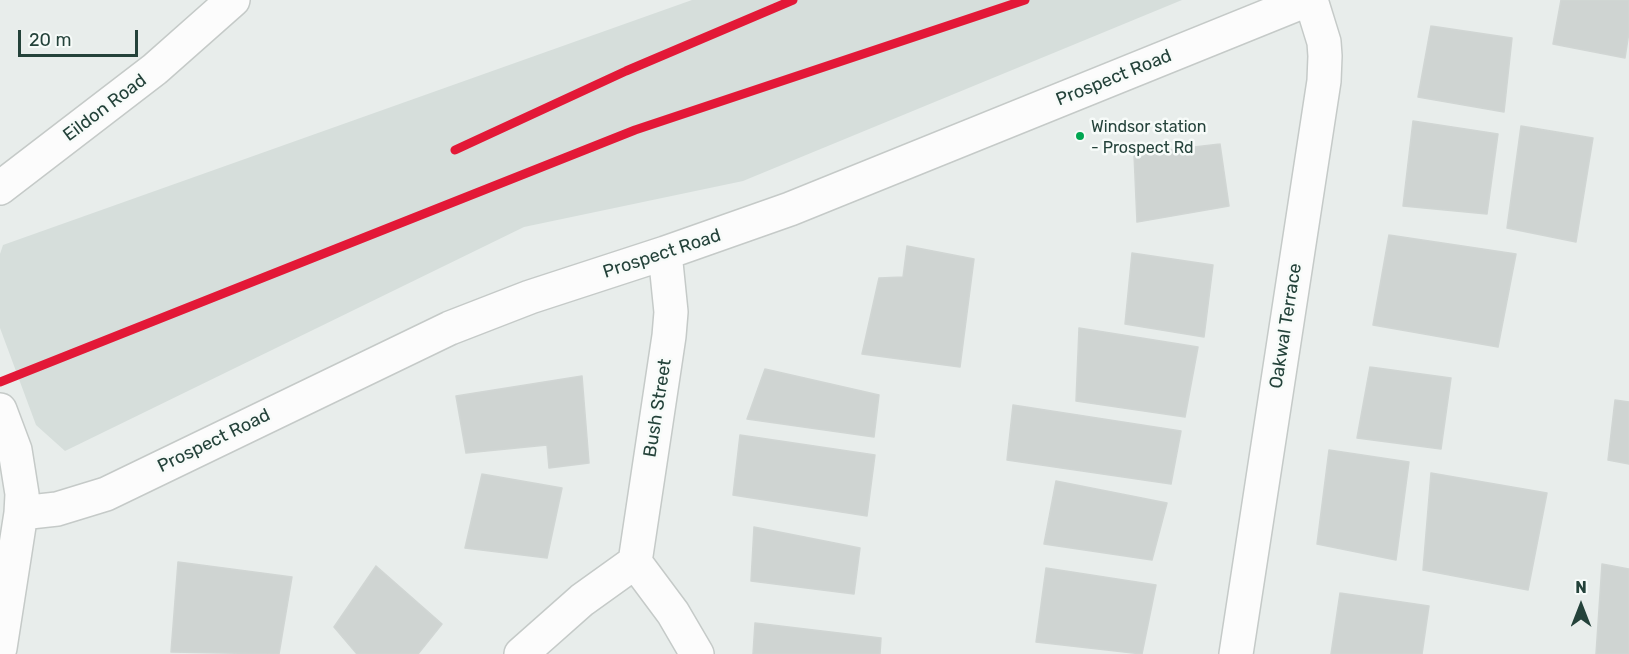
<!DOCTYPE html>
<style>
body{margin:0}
#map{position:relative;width:1629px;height:654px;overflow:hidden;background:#e8edeb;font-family:Rubik,sans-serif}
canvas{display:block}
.north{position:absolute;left:1551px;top:576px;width:60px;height:60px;-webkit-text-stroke:4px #f7fbf9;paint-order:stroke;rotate:0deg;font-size:16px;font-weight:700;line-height:24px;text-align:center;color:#24423a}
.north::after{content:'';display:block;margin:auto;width:21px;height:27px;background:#24423a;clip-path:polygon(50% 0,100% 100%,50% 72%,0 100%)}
.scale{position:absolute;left:18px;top:30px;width:120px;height:27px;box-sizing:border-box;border:3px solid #24423a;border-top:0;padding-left:8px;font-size:18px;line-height:21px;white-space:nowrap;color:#24423a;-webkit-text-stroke:4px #f7fbf9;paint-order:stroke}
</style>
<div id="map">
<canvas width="1629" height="654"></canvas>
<div class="north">N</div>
<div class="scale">20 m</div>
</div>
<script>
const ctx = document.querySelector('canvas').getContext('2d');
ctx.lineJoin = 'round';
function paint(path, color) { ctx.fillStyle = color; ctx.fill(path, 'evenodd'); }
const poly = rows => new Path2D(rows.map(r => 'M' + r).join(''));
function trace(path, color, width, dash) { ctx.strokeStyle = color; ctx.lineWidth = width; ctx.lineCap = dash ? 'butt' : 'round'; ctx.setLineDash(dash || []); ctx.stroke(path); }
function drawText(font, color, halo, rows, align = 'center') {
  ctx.font = font + ' Rubik,sans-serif'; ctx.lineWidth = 5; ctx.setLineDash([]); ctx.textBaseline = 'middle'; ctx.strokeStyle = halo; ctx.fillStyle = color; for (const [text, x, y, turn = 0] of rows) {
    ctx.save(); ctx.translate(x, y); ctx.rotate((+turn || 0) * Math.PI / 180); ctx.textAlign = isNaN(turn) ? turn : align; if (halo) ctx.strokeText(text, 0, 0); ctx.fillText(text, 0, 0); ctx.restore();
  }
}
paint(poly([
 [692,0,1182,0,743,181,524,227,65,451,36,425,0,328,0,254,3,245]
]), '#d6dedb');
const building = poly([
 [1561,0,1629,0,1629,32,1625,58,1553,44,1561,0],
 [1431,26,1512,38,1504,112,1418,97,1431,26],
 [1413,121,1498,134,1487,214,1403,206,1413,121],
 [1521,126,1593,138,1576,242,1507,228,1521,126],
 [1220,144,1229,206,1137,222,1134,154,1220,144],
 [1389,235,1516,254,1498,347,1373,325,1389,235],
 [907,246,974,259,960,367,862,354,879,278,903,277,907,246],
 [1132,253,1213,265,1204,337,1125,324,1132,253],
 [1079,328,1198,347,1185,417,1076,401,1079,328],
 [1370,367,1451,378,1441,449,1357,438,1370,367],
 [765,369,879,395,874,437,747,419,765,369],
 [582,376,589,463,549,468,547,445,466,453,456,396,582,376],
 [1615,400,1629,402,1629,464,1608,460,1615,400],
 [1013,405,1181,431,1171,484,1007,460,1013,405],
 [740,435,875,455,867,516,733,495,740,435],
 [1329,450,1409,462,1396,560,1317,544,1329,450],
 [1431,473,1547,493,1528,590,1423,570,1431,473],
 [482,474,562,488,547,558,465,548,482,474],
 [1056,481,1167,503,1152,560,1044,544,1056,481],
 [754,527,860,548,854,594,751,581,754,527],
 [178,562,292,577,279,654,171,652,178,562],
 [1602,564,1629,569,1629,654,1596,654,1602,564],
 [376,566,442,624,418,654,357,654,334,627,376,566],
 [1046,568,1156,585,1142,654,1036,642,1046,568],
 [1340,593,1429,606,1422,654,1331,654,1340,593],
 [755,623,881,638,880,654,753,654,755,623]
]);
paint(building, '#cfd4d2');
trace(building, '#d1d6d4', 1.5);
const street = poly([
 [0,188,155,69,233,0],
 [665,253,671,312,669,336,635,562,673,613,697,654],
 [0,410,15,450,22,494,21,513,0,648],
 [21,513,57,509,106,494,450,328,530,297,665,253,790,209,1307,0],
 [521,654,582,600,635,562],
 [1236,654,1324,81,1325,56,1324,42,1311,0]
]);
trace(street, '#c5cac8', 36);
trace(street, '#fcfcfc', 33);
trace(poly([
 [455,150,626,71,793,0],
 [0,382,635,130,1025,0]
]), '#e31837', 9);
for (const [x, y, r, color] of [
 [1080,136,5,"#00a651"]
]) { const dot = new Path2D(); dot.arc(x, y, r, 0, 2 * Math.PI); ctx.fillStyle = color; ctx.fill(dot); trace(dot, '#f7fbf9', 2); }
drawText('16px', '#24423a', '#f7fbf9', [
 ["Windsor station",1091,127],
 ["- Prospect Rd",1091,148]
], 'left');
drawText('18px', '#24423a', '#f7fbf9', [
 ["Prospect Road",1114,78,-22],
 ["Eildon Road",105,108,-37],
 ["Prospect Road",662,254,-18],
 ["Oakwal Terrace",1286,326,-81],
 ["Bush Street",658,408,-81],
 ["Prospect Road",214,441,-26]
]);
</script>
